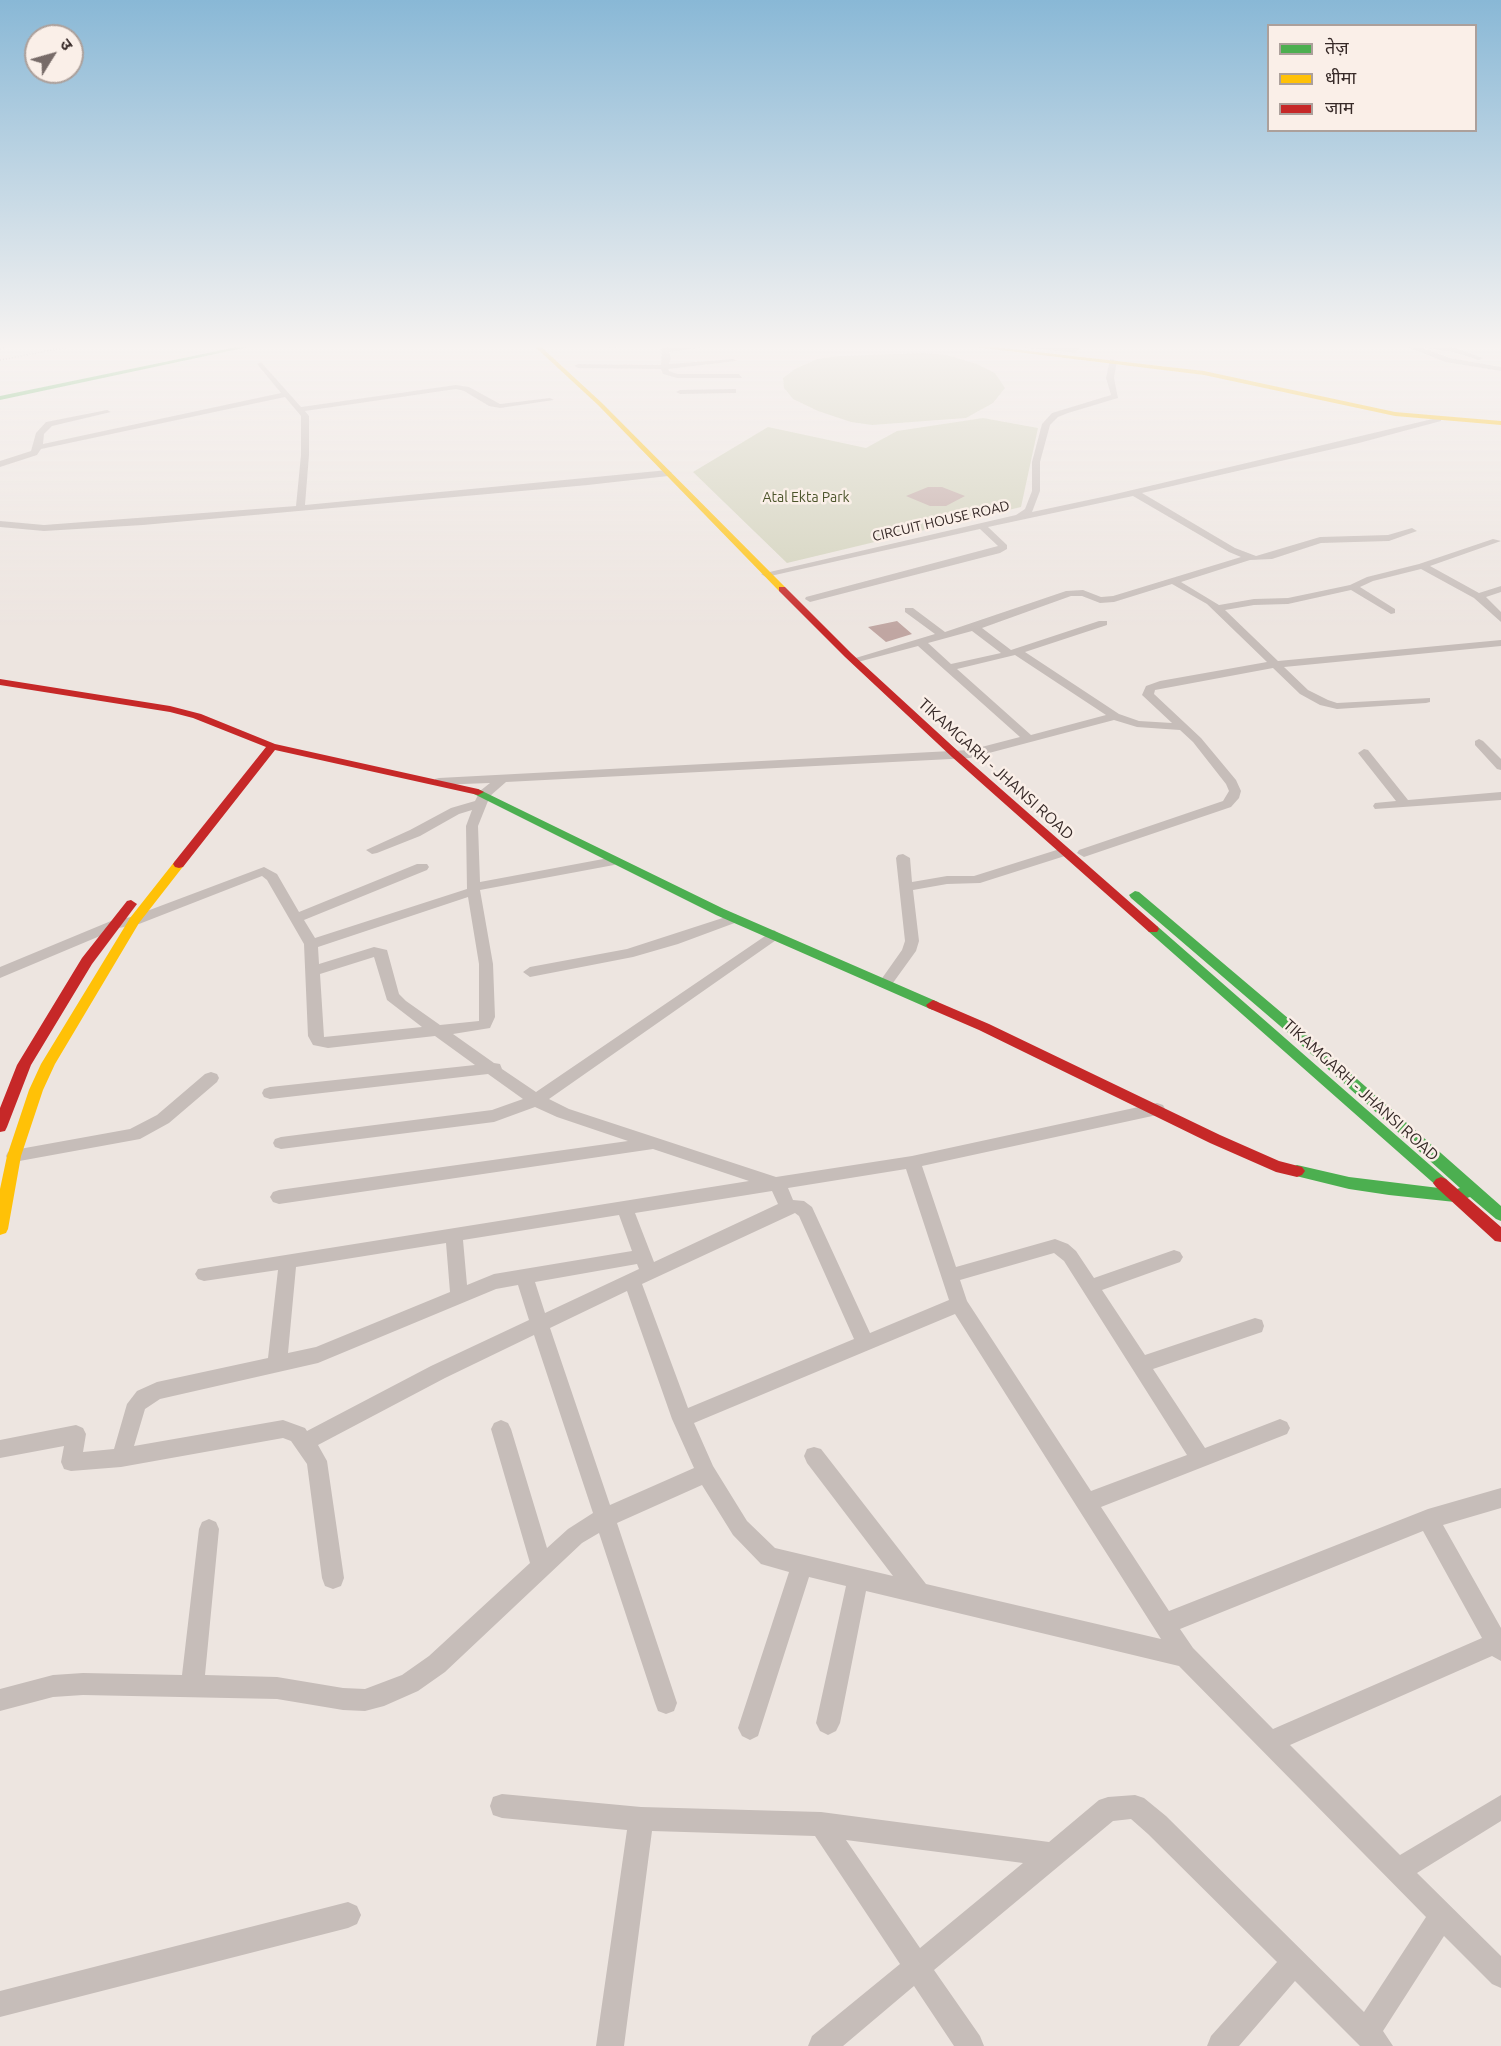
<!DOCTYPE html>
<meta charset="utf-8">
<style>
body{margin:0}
#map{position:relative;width:1501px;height:2046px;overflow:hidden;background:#ede5e0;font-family:Ubuntu,"Noto Sans Devanagari",sans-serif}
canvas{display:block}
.legend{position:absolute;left:1267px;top:24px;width:210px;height:108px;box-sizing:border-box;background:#faefe8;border:2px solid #aca09b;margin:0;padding:8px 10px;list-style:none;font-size:18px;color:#372a28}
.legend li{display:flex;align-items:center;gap:12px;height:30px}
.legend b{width:30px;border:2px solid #aca09b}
.north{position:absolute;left:24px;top:24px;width:60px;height:60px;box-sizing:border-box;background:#faefe8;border:2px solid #aca09b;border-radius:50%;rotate:53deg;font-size:16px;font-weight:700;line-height:24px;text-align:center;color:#372a28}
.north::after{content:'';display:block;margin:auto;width:21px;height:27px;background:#776b68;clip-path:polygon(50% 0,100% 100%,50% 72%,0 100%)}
</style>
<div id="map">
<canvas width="1501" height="2046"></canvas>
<ul class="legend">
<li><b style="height:8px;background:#4caf50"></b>तेज़</li>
<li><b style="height:8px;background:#ffc107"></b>धीमा</li>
<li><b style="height:8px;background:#c62828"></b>जाम</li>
</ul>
<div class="north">उ</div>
</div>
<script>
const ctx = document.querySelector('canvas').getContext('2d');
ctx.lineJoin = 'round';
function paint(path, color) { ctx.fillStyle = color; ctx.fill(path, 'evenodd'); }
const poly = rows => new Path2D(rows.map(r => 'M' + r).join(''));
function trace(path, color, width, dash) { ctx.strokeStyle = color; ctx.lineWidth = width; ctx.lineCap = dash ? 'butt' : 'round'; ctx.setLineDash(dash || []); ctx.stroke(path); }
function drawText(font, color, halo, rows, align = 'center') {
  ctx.font = font + ' Ubuntu,sans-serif'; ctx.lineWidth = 5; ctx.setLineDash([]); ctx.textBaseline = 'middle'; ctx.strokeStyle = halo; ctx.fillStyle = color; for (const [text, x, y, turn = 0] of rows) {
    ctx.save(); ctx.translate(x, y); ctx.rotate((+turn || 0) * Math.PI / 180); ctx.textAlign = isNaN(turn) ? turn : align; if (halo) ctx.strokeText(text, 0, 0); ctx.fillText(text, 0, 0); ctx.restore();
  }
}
paint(poly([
 [993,344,1084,344,1075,353],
 [923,353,947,355,977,364,995,373,1005,388,993,403,966,418,872,425,851,422,818,411,793,399,784,388,783,378,795,369,817,359,838,356],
 [983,418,1038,428,1021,507,787,563,693,472,768,427,866,448,897,431]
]), '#d1d1ba');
paint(poly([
 [928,487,942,487,965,496,946,506,930,506,906,496],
 [897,621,912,634,886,642,868,627]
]), '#c0a6a2');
paint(poly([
 [593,344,642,344,612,348,593,344],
 [702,344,723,344,669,352,671,358,669,364,733,359,737,361,668,369,669,371,678,374,739,374,742,378,677,378,663,374,661,369,578,368,574,366,578,364,661,365,662,348,702,344],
 [1401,344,1411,344,1450,358,1501,367,1501,371,1445,362,1401,344],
 [1424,344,1455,348,1483,358,1479,360,1453,352,1422,347,1424,344],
 [1110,359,1117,361,1114,378,1118,398,1068,413,1058,417,1050,425,1040,462,1040,491,1032,512,1107,496,1441,417,1441,421,1359,443,1142,493,1235,548,1256,556,1320,537,1388,535,1412,528,1417,531,1389,541,1321,543,1272,559,1250,560,1181,582,1219,605,1254,599,1288,598,1350,585,1367,577,1419,564,1493,539,1501,541,1430,566,1479,593,1501,586,1501,592,1486,597,1501,612,1501,622,1474,598,1421,569,1373,581,1360,587,1395,609,1395,613,1391,614,1351,590,1288,604,1254,605,1225,610,1278,661,1501,640,1501,646,1284,667,1308,690,1328,700,1337,703,1430,698,1430,702,1426,703,1337,709,1320,705,1300,694,1273,668,1155,690,1154,694,1201,738,1236,780,1241,791,1239,798,1231,807,1084,857,1077,853,1079,850,1223,801,1229,791,1226,784,1193,742,1180,730,1137,727,1114,720,970,758,506,782,490,796,478,826,480,882,614,857,621,861,614,865,480,890,493,964,495,1017,490,1028,453,1034,494,1063,500,1064,502,1069,536,1092,774,930,781,935,779,938,549,1099,569,1109,776,1177,912,1156,1157,1103,1163,1105,1165,1109,1163,1113,1157,1115,922,1166,956,1267,1055,1239,1068,1244,1076,1251,1094,1278,1174,1250,1180,1252,1183,1257,1180,1262,1102,1290,1145,1355,1255,1318,1262,1320,1264,1326,1262,1332,1153,1369,1205,1448,1280,1419,1287,1422,1290,1428,1287,1434,1101,1507,1169,1611,1428,1509,1501,1488,1501,1508,1443,1525,1501,1628,1501,1661,1492,1656,1290,1745,1400,1855,1501,1795,1501,1821,1417,1873,1501,1956,1501,1988,1492,1984,1444,1936,1383,2031,1393,2046,1360,2046,1295,1981,1239,2046,1207,2046,1211,2036,1277,1962,1148,1834,1131,1819,1113,1821,934,1970,980,2036,984,2046,954,2046,914,1986,843,2046,808,2046,812,2036,900,1964,815,1836,652,1831,624,2046,596,2046,627,1830,502,1818,493,1815,490,1806,493,1797,502,1794,641,1807,821,1812,1049,1842,1099,1800,1108,1797,1135,1795,1144,1798,1166,1816,1364,2012,1426,1917,1179,1666,866,1591,840,1723,836,1731,828,1735,820,1731,816,1723,846,1586,809,1577,758,1736,750,1740,742,1736,738,1728,789,1572,761,1564,733,1535,702,1485,617,1523,677,1703,674,1711,666,1714,658,1711,655,1703,599,1533,582,1543,445,1672,418,1691,384,1706,365,1711,343,1710,277,1699,83,1695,53,1697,0,1711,0,1689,53,1675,83,1673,182,1675,199,1529,202,1522,209,1519,216,1522,219,1529,205,1675,277,1677,343,1688,365,1689,402,1675,429,1656,530,1563,491,1429,494,1423,501,1420,508,1423,511,1429,547,1548,568,1529,593,1513,534,1335,445,1378,318,1445,327,1461,344,1578,341,1586,333,1589,325,1586,322,1578,307,1464,291,1441,283,1438,121,1467,71,1471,64,1469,61,1462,64,1446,0,1458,0,1440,76,1425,83,1428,86,1434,83,1452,114,1449,127,1404,137,1391,157,1382,268,1358,278,1270,204,1281,198,1279,195,1274,198,1269,749,1181,653,1149,279,1204,273,1202,270,1197,273,1192,279,1190,628,1141,557,1117,535,1107,494,1122,281,1149,275,1147,273,1143,275,1139,281,1137,492,1110,523,1099,488,1074,270,1099,264,1097,262,1093,264,1089,270,1087,475,1065,435,1036,328,1048,313,1045,308,1036,304,944,267,880,262,876,139,924,119,928,0,978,0,967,111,921,131,917,264,867,277,874,299,912,417,864,427,864,429,867,427,870,304,920,315,938,467,889,466,826,472,810,459,814,420,836,377,853,372,854,366,850,410,830,451,808,475,801,480,791,490,783,435,785,435,779,439,778,970,750,1020,737,918,646,854,663,849,660,935,634,905,612,905,608,913,608,945,632,1066,591,1083,590,1101,597,1113,596,1241,557,1229,552,1133,496,988,527,1007,545,1007,549,1000,553,810,602,805,599,806,597,998,546,980,529,766,577,761,574,1016,515,1025,509,1032,491,1032,462,1042,424,1052,413,1111,395,1106,378,1110,359],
 [1172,584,1207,604,1267,662,1160,681,1146,686,1142,695,1172,723,1139,721,1119,714,1025,652,1107,625,1107,621,1099,621,1011,650,982,628,1071,596,1082,596,1100,603,1114,602,1172,584],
 [972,631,1001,653,951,664,928,643,972,631],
 [1015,655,1106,715,1031,735,957,669,1015,655],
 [468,897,479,964,479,1021,440,1025,406,1001,399,994,387,950,374,947,319,964,318,947,468,897],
 [374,957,387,1000,422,1027,324,1037,320,974,374,957],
 [906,1169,949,1300,870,1333,812,1207,804,1201,793,1200,788,1188,906,1169],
 [772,1191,778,1204,654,1262,635,1213,772,1191],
 [795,1213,799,1216,854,1339,688,1408,642,1284,795,1213],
 [619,1215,632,1251,494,1274,467,1285,463,1240,619,1215],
 [446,1243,450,1292,316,1347,288,1353,296,1267,446,1243],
 [1054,1253,1064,1261,1187,1455,1091,1491,967,1301,960,1280,1054,1253],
 [637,1264,639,1269,545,1313,535,1282,637,1264],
 [518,1285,529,1320,431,1366,307,1431,305,1428,283,1420,134,1446,145,1409,160,1399,318,1363,496,1289,518,1285],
 [627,1291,672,1419,694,1468,610,1505,550,1328,627,1291],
 [955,1314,1079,1510,1161,1639,926,1584,821,1449,814,1447,807,1449,804,1456,807,1463,893,1576,775,1548,747,1521,713,1466,694,1423,955,1314],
 [1423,1531,1482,1638,1273,1729,1193,1648,1180,1629,1423,1531],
 [846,1840,1023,1863,920,1948,846,1840],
 [261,362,301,407,456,385,469,387,500,404,550,398,554,400,500,408,489,406,464,391,456,389,305,411,309,416,309,455,305,505,668,470,672,473,668,476,588,485,143,525,44,531,0,527,0,521,44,525,296,506,301,455,301,416,285,397,41,449,37,455,0,467,0,461,31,451,36,433,46,422,107,410,111,412,52,426,44,434,43,444,281,393,257,364,261,362],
 [733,389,736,389,736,393,680,394,676,392,680,390,733,389],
 [1479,739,1483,741,1501,759,1501,770,1497,769,1475,745,1475,741,1479,739],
 [1364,749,1368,750,1408,800,1501,792,1501,800,1375,809,1373,806,1375,803,1396,801,1358,753,1364,749],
 [1063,848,1068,849,1069,852,1068,855,980,883,947,884,913,890,919,941,916,951,890,987,880,987,878,984,902,950,905,941,896,858,898,855,903,854,910,858,912,882,947,876,974,876,1063,848],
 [735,914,742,918,740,921,678,944,633,957,530,977,523,972,530,967,627,949,735,914],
 [211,1072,217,1074,219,1078,217,1082,169,1123,140,1139,14,1162,8,1160,6,1156,8,1152,14,1150,130,1129,157,1115,205,1074,211,1072],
 [348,1902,357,1906,361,1915,357,1924,348,1928,0,2017,0,1991,348,1902]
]), '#c6bdb9');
paint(poly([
 [251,344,262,344,0,400,0,396,251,344],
 [478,789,724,909,938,1002,940,1005,933,1010,928,1008,716,915,474,794,474,790,478,789],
 [1135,891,1139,892,1289,1019,1501,1206,1501,1221,1496,1219,1470,1197,1455,1202,1389,1195,1349,1189,1292,1175,1289,1171,1292,1167,1297,1165,1349,1177,1439,1188,1149,932,1147,929,1149,926,1157,926,1446,1179,1449,1183,1446,1187,1442,1189,1454,1190,1460,1188,1279,1025,1131,898,1129,895,1135,891]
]), '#4caf50');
paint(poly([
 [532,344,538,344,602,403,785,587,785,591,779,591,598,405,532,344],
 [951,344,968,344,1204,371,1395,412,1501,421,1501,425,1395,416,1204,375,951,344],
 [179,860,185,864,139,923,55,1064,43,1090,21,1156,8,1229,6,1233,0,1235,0,1189,7,1156,29,1090,41,1064,130,918,175,861,179,860]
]), '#ffc107');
paint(poly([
 [779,587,785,587,851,653,960,753,1157,926,1159,929,1157,932,1149,932,952,757,845,657,779,591,779,587],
 [0,679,170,706,201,714,275,744,478,789,484,792,478,795,275,750,183,867,179,868,175,867,173,864,175,861,266,747,193,718,170,712,0,685,0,679],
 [131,900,137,904,92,964,31,1065,7,1127,5,1131,0,1132,0,1108,17,1065,82,958,127,901,131,900],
 [933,1000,989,1024,1220,1135,1279,1161,1302,1167,1305,1171,1302,1175,1297,1177,1276,1172,1210,1143,979,1030,928,1008,926,1005,933,1000],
 [1441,1177,1446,1179,1501,1227,1501,1242,1495,1241,1436,1187,1433,1183,1436,1179,1441,1177]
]), '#c62828');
trace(poly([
 [0,349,25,344],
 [0,360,83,344]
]), '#ada7a4', 2, [1, 2]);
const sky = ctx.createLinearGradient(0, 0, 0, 630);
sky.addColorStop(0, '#89b8d6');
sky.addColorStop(0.55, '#f7f3f1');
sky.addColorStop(1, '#f7f3f100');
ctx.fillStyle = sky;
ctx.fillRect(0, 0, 1501, 630);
drawText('14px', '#4c552b', '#faefe8', [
 ["Atal Ekta Park",806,497]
]);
drawText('14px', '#372a28', '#faefe8', [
 ["CIRCUIT HOUSE ROAD",941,521,-13]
]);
drawText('16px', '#372a28', '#faefe8', [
 ["TIKAMGARH - JHANSI ROAD",996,769,42],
 ["TIKAMGARH - JHANSI ROAD",1361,1090,42]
]);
</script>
